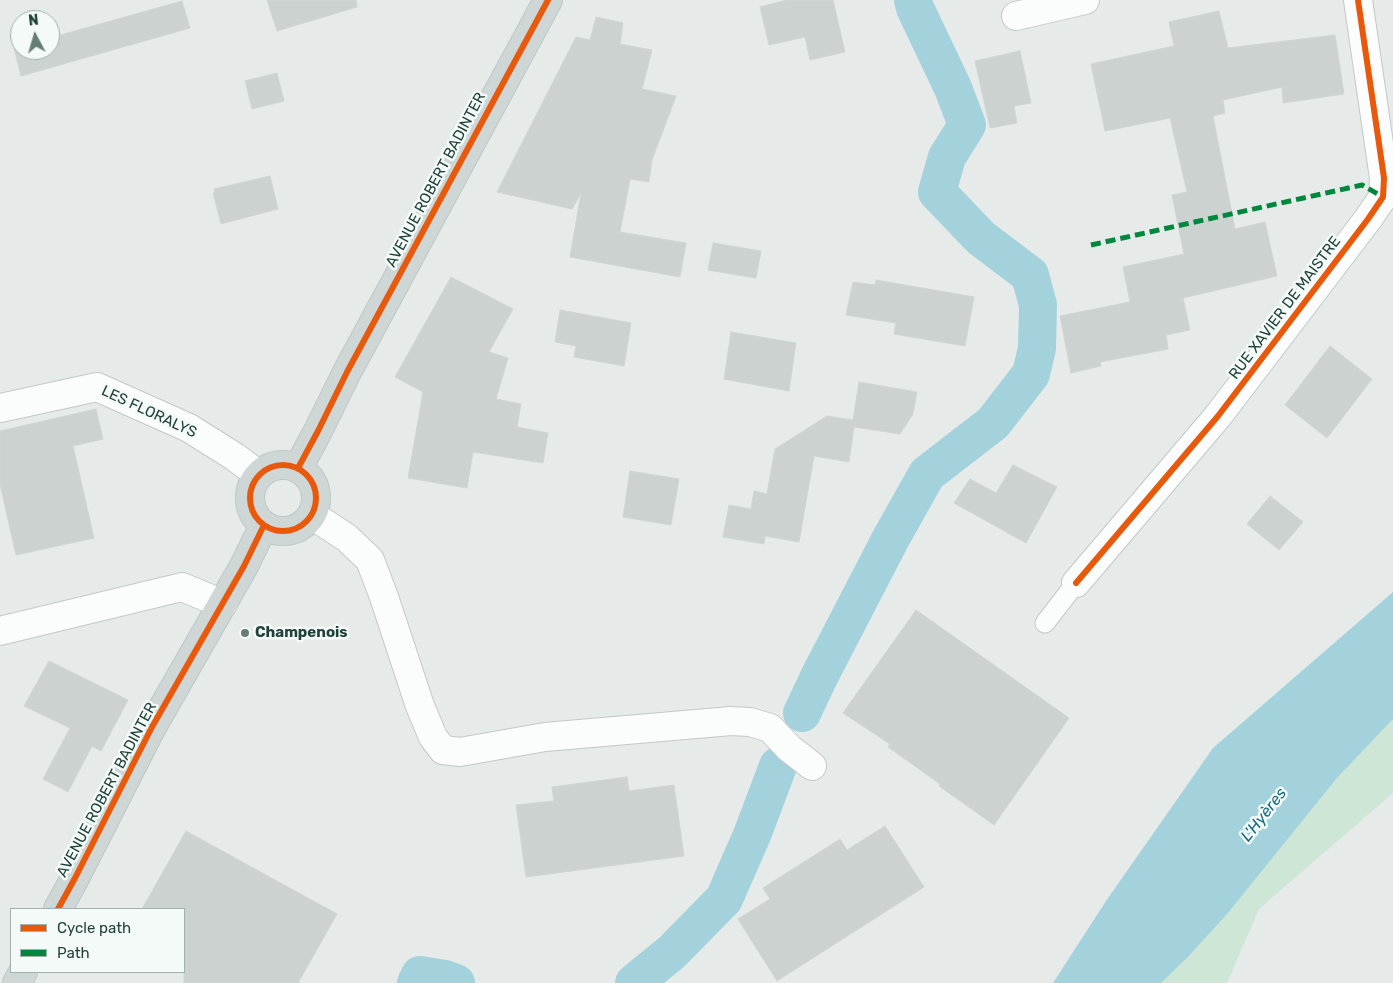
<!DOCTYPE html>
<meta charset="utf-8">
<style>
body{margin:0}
#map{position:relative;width:1393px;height:983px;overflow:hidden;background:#e6ebe9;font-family:Rubik,sans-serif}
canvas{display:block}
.legend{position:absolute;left:10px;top:908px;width:175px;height:65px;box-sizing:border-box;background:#f4faf7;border:1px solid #a0b0ab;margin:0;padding:6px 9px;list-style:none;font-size:15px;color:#21423a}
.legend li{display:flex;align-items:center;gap:10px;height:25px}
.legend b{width:25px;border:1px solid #a0b0ab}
.north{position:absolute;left:10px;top:10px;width:50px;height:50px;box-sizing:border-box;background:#f4faf7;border:1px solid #a0b0ab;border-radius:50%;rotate:354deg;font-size:14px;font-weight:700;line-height:20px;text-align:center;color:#21423a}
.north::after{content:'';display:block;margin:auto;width:18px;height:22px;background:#667d77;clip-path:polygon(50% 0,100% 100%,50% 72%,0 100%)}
</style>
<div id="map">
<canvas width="1393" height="983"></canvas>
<ul class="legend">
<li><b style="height:6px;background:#e8590c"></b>Cycle path</li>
<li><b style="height:6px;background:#00873e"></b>Path</li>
</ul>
<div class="north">N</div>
</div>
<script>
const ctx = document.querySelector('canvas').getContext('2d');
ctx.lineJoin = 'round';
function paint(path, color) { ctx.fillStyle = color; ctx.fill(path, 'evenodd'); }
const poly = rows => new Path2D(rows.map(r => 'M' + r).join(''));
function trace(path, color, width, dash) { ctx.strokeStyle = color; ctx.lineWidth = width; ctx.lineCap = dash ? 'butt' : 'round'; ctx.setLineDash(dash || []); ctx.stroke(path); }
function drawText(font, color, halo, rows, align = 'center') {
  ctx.font = font + ' Rubik,sans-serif'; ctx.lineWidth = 5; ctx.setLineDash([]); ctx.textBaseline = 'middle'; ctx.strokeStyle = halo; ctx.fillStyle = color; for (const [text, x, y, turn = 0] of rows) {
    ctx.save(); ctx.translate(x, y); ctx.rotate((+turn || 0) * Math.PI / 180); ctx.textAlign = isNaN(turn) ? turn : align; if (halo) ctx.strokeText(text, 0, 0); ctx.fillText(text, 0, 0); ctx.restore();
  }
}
paint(poly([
 [1393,719,1393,793,1259,909,1227,983,1161,983,1188,957,1228,913,1337,778]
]), '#cee6d6');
paint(poly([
 [1393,592,1393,719,1337,778,1228,913,1188,957,1161,983,1053,983,1106,901,1213,748]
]), '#a3d2dd');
trace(poly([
 [802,713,819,677,891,538,927,474,993,423,1031,374,1037,348,1038,305,1030,275,981,238,937,192,947,157,967,125,953,88,915,8,913,0],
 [416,983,420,975,445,979,456,983],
 [634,983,672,952,724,899,752,835,778,766]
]), '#a3d2dd', 38);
const building = poly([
 [267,0,356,0,357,7,277,31,267,0],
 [787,0,833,0,845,52,810,60,805,37,769,45,760,7,787,0],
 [182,1,190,28,21,76,14,48,20,46,20,50,50,50,50,38,182,1],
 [1219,11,1228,48,1335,35,1344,94,1283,103,1282,87,1223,100,1225,113,1213,116,1235,229,1265,222,1277,276,1183,298,1190,330,1166,335,1168,349,1100,362,1101,366,1071,373,1060,316,1130,302,1123,267,1184,254,1172,195,1187,192,1170,118,1105,131,1091,64,1174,46,1169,22,1219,11],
 [596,17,623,23,620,44,652,50,642,89,676,96,652,160,649,182,630,179,620,232,686,243,680,277,570,257,581,193,572,209,497,192,576,37,590,40,596,17],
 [1020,51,1031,103,1014,106,1017,123,990,128,975,61,1020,51],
 [277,73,284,101,252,109,245,81,277,73],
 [270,176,278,209,221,224,213,193,215,193,214,189,270,176],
 [713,243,761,251,756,278,708,270,713,243],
 [451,277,513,309,489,352,508,358,496,399,521,404,517,427,548,433,543,463,473,452,467,488,408,478,423,392,395,377,451,277],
 [876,280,974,297,965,346,894,334,896,323,846,315,853,282,875,285,876,280],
 [560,310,631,323,624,366,574,357,576,346,555,342,560,310],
 [731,332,796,343,789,391,724,379,731,332],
 [1330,346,1372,379,1327,438,1285,405,1330,346],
 [859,382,917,392,913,414,900,434,854,427,849,462,814,456,799,542,765,536,764,544,723,537,729,505,751,509,754,491,767,494,775,449,827,416,853,420,859,382],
 [96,409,103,439,73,446,94,538,16,555,0,484,0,431,96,409],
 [1013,465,1057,487,1026,543,954,503,970,479,996,493,1013,465],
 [630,471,679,479,671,525,623,517,630,471],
 [1270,496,1303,522,1279,550,1247,524,1270,496],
 [916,610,1069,718,994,825,939,786,940,784,888,747,890,744,843,713,916,610],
 [49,661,128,700,101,751,92,746,68,792,43,779,70,728,24,706,49,661],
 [627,777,629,791,674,785,684,856,526,877,516,805,554,801,552,787,627,777],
 [885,826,924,887,777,981,738,919,770,899,763,888,840,839,847,850,885,826],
 [186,831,337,914,298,983,184,983,184,909,142,909,186,831]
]);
paint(building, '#ccd2d0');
trace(building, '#ced5d2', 1);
const service = poly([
 [1045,623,1076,583]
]);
const minor = poly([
 [1016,16,1085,0],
 [0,408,97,387,189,428,235,457,259,475],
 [312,515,347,538,370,560,384,597,420,706,433,737,443,750,460,752,545,737,731,721,750,722,770,728,789,748,812,766],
 [1076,583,1218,416,1368,219,1383,197,1384,178,1358,0],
 [0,631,182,587,223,604]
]);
const primary = poly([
 '250 498a33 33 0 1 1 66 0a33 33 0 1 1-66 0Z',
 [298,468,318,431,347,372,548,0],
 [58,909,75,878,152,727,244,566,264,525],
 [17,983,23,972]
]);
trace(service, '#c3c8c6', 21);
trace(minor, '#c3c8c6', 30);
trace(primary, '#bdc7c4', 30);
trace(service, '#fbfcfc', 19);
trace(minor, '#fbfcfc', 28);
trace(primary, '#ced7d5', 28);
trace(poly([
 [1091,245,1362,185,1383,197]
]), '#00873e', 5, [10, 5]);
trace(poly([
 '250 498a33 33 0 1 1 66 0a33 33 0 1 1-66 0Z',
 [298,468,318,431,347,372,548,0],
 [1076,583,1218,416,1368,219,1383,197,1384,178,1358,0],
 [58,909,75,878,152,727,244,566,264,525]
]), '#e8590c', 6);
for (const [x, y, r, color] of [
 [245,633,5,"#667d77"]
]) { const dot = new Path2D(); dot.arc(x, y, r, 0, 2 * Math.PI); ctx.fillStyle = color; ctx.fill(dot); trace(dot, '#f4faf7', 2); }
drawText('15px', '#21423a', '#f4faf7', [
 ["AVENUE ROBERT BADINTER",436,180,-62],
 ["RUE XAVIER DE MAISTRE",1285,308,-53],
 ["LES FLORALYS",149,412,25],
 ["AVENUE ROBERT BADINTER",107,790,-62]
]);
drawText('bold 15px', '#21423a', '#f4faf7', [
 ["Champenois",255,633]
], 'left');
drawText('italic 16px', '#156c84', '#f4faf7', [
 ["L'Hyères",1264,815,-52]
]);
</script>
